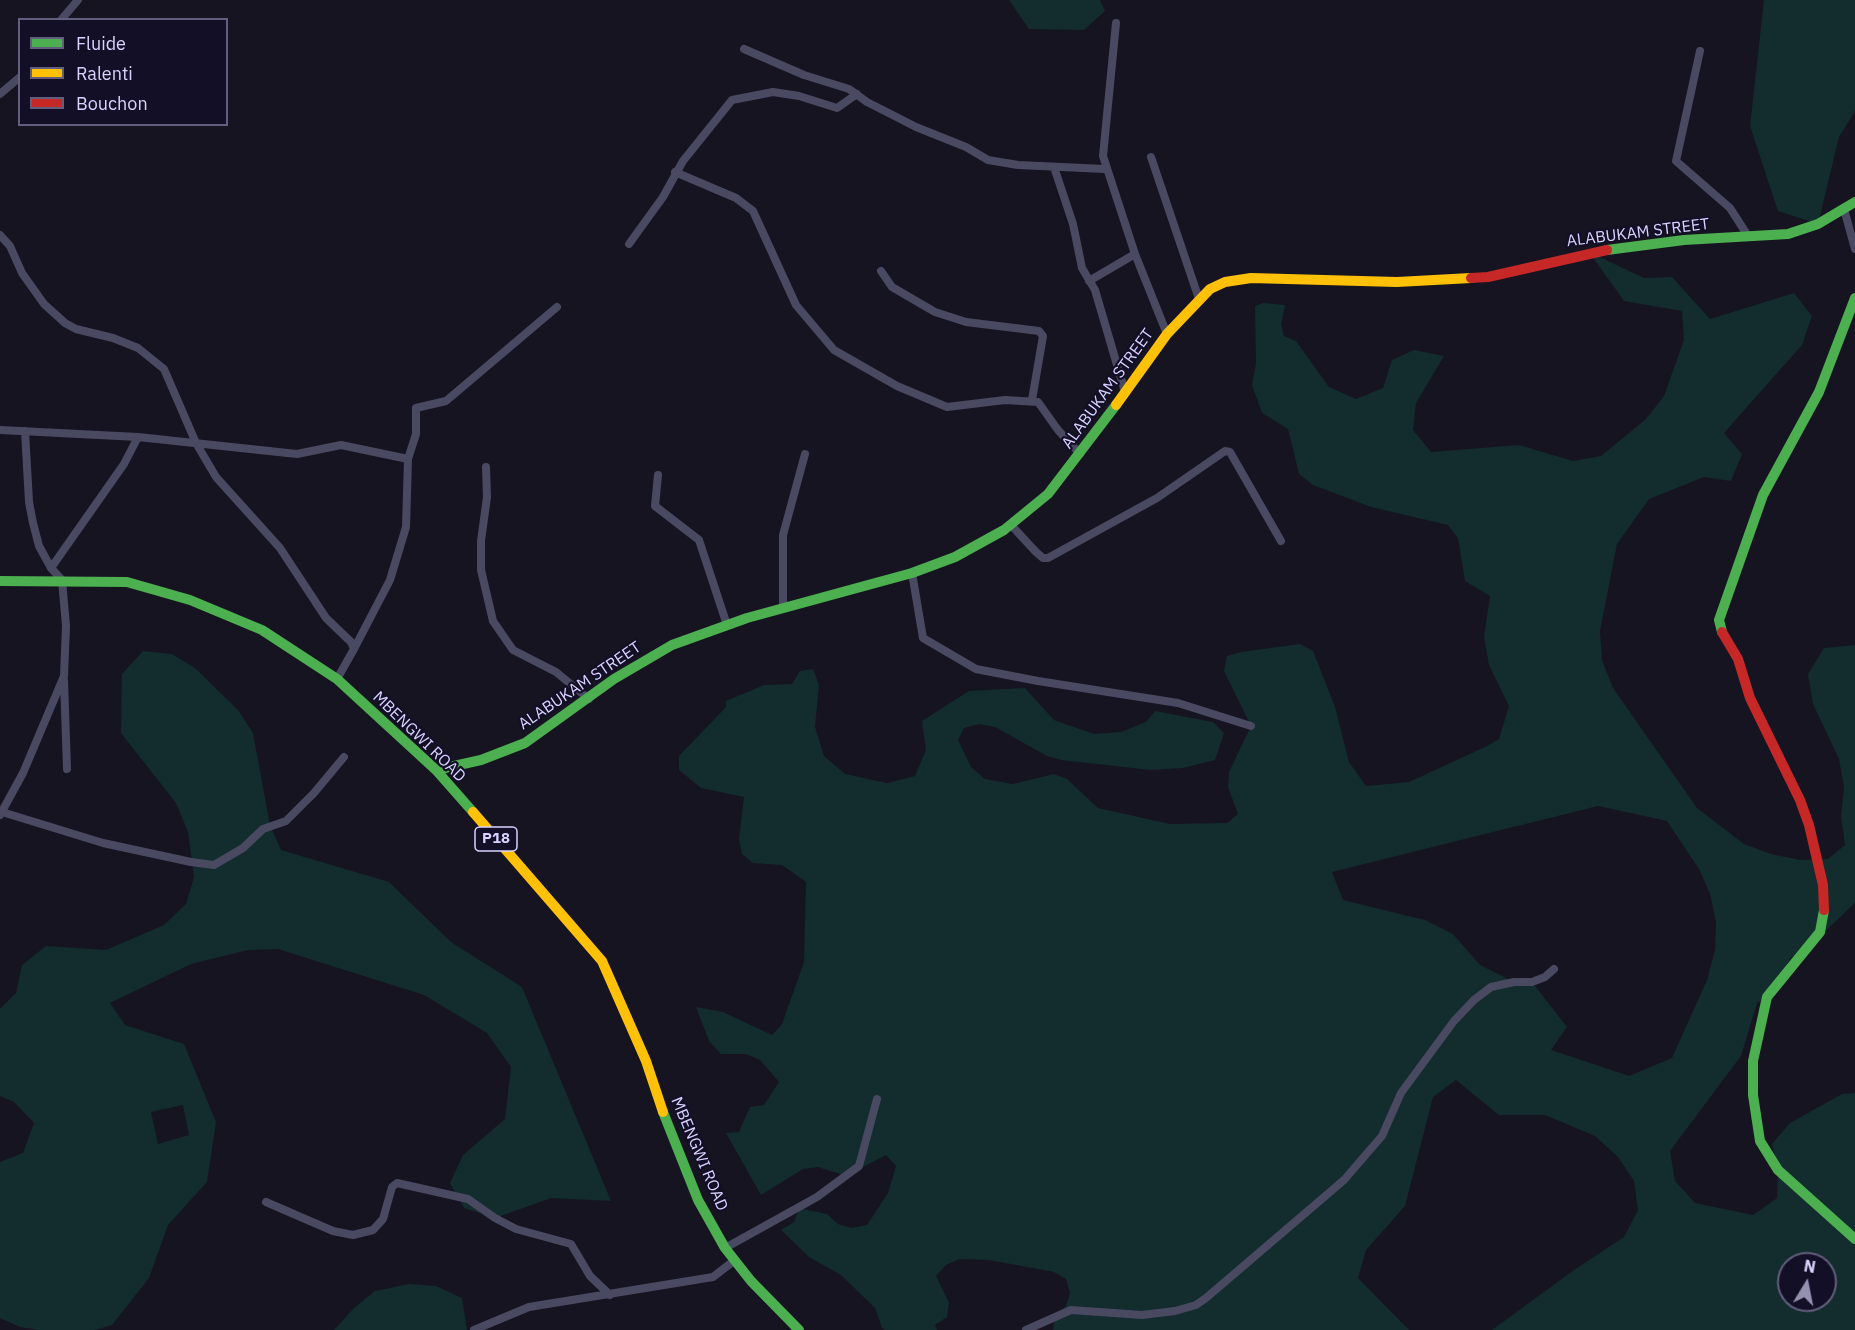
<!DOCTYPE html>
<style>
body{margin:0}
#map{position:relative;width:1855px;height:1330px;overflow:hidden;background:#161421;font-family:"IBM Plex Sans",sans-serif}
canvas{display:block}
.legend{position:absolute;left:18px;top:18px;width:210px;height:108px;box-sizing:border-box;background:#130f26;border:2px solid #625e7d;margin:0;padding:8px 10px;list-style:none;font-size:18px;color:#d9d4ff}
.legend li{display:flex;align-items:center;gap:12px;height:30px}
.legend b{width:30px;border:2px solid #625e7d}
.north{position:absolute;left:1777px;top:1252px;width:60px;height:60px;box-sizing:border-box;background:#130f26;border:2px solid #625e7d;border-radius:50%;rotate:10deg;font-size:16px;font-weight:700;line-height:24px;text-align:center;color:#d9d4ff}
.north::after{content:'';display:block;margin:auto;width:21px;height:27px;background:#9591b1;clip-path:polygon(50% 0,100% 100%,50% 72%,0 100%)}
</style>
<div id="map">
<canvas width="1855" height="1330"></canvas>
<ul class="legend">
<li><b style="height:8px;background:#4caf50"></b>Fluide</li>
<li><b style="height:8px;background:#ffc107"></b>Ralenti</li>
<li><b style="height:8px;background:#c62828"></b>Bouchon</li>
</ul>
<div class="north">N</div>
</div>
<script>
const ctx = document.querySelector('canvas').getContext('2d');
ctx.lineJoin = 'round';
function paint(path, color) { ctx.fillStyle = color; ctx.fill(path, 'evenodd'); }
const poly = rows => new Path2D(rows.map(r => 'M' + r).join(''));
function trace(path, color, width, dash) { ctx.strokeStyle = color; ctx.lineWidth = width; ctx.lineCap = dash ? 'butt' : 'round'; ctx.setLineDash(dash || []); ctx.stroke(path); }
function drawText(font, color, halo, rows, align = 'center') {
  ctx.font = font + ' "IBM Plex Sans",sans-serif'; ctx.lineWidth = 4.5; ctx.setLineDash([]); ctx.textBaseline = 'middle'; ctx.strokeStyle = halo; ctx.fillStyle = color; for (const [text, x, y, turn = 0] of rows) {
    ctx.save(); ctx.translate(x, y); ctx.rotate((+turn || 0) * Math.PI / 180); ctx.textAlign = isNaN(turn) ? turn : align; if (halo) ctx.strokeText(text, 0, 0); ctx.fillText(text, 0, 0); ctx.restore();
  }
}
paint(poly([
 [1009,0,1100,0,1105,11,1084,30,1029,29],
 [1764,0,1855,0,1855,111,1839,137,1818,224,1778,211,1750,126],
 [1589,252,1644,278,1672,277,1710,319,1794,293,1812,316,1802,345,1724,433,1742,454,1731,481,1704,477,1649,499,1617,544,1600,631,1602,660,1613,688,1697,808,1744,844,1771,854,1800,860,1828,859,1845,845,1841,816,1844,787,1839,759,1813,704,1808,674,1824,648,1855,645,1855,903,1814,942,1791,958,1767,997,1757,1003,1741,1056,1670,1151,1675,1181,1695,1203,1753,1215,1777,1198,1778,1170,1772,1144,1790,1123,1842,1094,1855,1093,1855,1330,1492,1330,1574,1270,1624,1237,1638,1210,1634,1181,1618,1157,1595,1136,1545,1115,1499,1115,1456,1080,1433,1097,1405,1206,1366,1250,1358,1278,1409,1330,1053,1330,1055,1316,1066,1306,1070,1293,1066,1279,1054,1272,989,1260,960,1259,946,1265,936,1276,949,1303,947,1317,935,1325,937,1330,885,1330,882,1328,875,1308,841,1275,809,1257,781,1230,794,1222,799,1208,827,1214,838,1224,852,1228,867,1225,888,1193,896,1166,886,1155,846,1176,818,1167,803,1169,761,1195,726,1133,739,1132,750,1107,764,1105,779,1082,760,1060,746,1054,721,1054,709,1041,696,1007,723,1012,772,1035,782,1024,804,962,806,882,782,865,753,863,742,854,739,839,744,797,701,788,679,770,679,756,726,707,726,701,764,685,792,684,800,671,813,669,819,685,815,727,824,756,845,774,887,783,915,776,926,750,922,721,969,691,1025,688,1054,720,1094,734,1121,732,1146,722,1155,711,1213,722,1224,733,1215,760,1183,768,1150,770,1061,760,1047,756,995,727,979,724,964,728,958,740,971,767,985,779,1013,784,1054,774,1067,779,1098,808,1170,824,1227,823,1238,814,1228,787,1229,772,1251,726,1224,671,1227,656,1241,652,1300,644,1313,651,1335,707,1349,762,1366,786,1409,782,1487,746,1499,739,1509,706,1489,665,1484,637,1490,596,1465,581,1458,538,1448,525,1371,507,1313,485,1299,474,1288,429,1262,413,1252,385,1256,363,1255,306,1263,303,1285,305,1281,325,1284,336,1296,341,1329,387,1356,399,1383,388,1392,360,1414,350,1444,356,1416,403,1413,430,1431,452,1519,445,1573,461,1601,456,1646,419,1664,396,1684,340,1682,311,1624,301],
 [1598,806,1667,821,1699,869,1710,894,1716,922,1715,950,1707,980,1672,1058,1629,1076,1551,1050,1567,1027,1532,982,1514,982,1480,965,1453,934,1425,920,1343,900,1332,872],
 [1789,1264,1825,1264,1825,1300,1789,1300],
 [143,651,172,654,195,668,238,710,253,733,270,825,281,850,389,882,451,942,522,987,611,1201,551,1198,495,1218,464,1208,450,1183,463,1155,505,1119,511,1067,487,1033,424,995,278,949,248,950,191,964,110,1003,125,1025,184,1044,216,1122,207,1182,168,1225,149,1278,112,1325,95,1330,38,1330,20,1327,0,1318,0,1162,23,1153,34,1123,14,1102,0,1096,0,1009,16,993,22,965,46,946,106,950,164,925,186,904,194,877,188,832,176,803,121,733,122,674],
 [183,1105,189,1135,158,1144,151,1112],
 [409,1284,436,1286,462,1298,467,1330,334,1330,354,1308,375,1291]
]), '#132c2d');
trace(poly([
 [61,20,78,0],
 [1116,23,1103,156,1135,254,1167,334],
 [744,49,804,75,849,89,867,102,916,127,966,147,988,160,1018,165,1105,169],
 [1700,51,1676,161,1730,208,1748,236],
 [0,94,20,77],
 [1151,157,1199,299],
 [1054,167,1073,224,1082,268,1095,290,1125,392],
 [675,172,736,198,753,211,796,305,834,350,897,386,947,407,1005,400,1038,402,1058,430,1080,454],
 [1844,209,1855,249],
 [0,235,10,246,22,273,44,304,65,323,76,329,113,338,138,348,164,369,196,443,216,477,280,548,326,618,351,642,354,649,337,679],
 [629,244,663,197,683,161,732,100,773,92,799,96,837,108,857,94],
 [881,271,892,287,935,312,966,322,1039,331,1043,336,1032,400],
 [1089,281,1135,254],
 [0,430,138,437,297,454,341,445,408,459],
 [486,467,487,497,481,541,481,570,493,621,513,650,556,672,589,699],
 [658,475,655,506,699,540,727,625],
 [1011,525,1036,552,1043,558,1048,558,1157,498,1225,451,1230,452,1281,541],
 [51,568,124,464,138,437],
 [912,573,923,638,976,669,1038,681,1178,703,1251,726],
 [783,608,783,535,805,454],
 [354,649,390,580,406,527,408,459,416,434,416,408,446,401,557,307],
 [64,680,67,769],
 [2,812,103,843,191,862,214,865,243,848,263,829,286,821,314,793,344,757],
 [0,815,23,773,64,676,66,626,62,580,51,568,39,546,33,523,29,502,25,431],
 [266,1202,333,1231,353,1235,373,1230,383,1219,392,1187,397,1183,468,1199,495,1218,516,1229,571,1244,590,1276,610,1295],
 [725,1248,817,1197,859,1166,877,1099],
 [474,1330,529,1307,713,1277,735,1260],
 [1026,1330,1071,1310,1142,1315,1175,1311,1196,1305,1206,1298,1344,1180,1382,1136,1401,1093,1454,1021,1474,1000,1491,987,1514,982,1532,982,1545,977,1554,969]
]), '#4a4962', 8);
trace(poly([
 [1607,250,1684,240,1788,234,1818,224,1855,202],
 [0,581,127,582,190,600,262,630,337,679,436,770,473,812],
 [1722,632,1719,620,1763,495,1819,392,1855,298],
 [436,770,481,760,525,743,614,679,672,645,747,618,912,573,955,557,1004,530,1048,494,1116,405],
 [1824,910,1820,932,1767,997,1753,1061,1753,1095,1760,1141,1778,1170,1855,1239],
 [663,1112,698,1200,725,1248,751,1281,799,1330]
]), '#4caf50', 10);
trace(poly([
 [1116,405,1167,334,1210,289,1225,282,1251,278,1397,282,1471,278],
 [473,812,602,961,646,1061,663,1112]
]), '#ffc107', 10);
trace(poly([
 [1471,278,1488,277,1607,250],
 [1722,632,1738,659,1750,698,1800,800,1809,825,1823,885,1824,910]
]), '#c62828', 10);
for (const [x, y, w] of [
 [496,839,42]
]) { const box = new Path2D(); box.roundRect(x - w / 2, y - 12, w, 24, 4.5); ctx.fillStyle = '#130f26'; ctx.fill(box); trace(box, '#d9d4ff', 1.5); }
drawText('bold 15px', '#d9d4ff', null, [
 ["P18",496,839]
]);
drawText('16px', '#d9d4ff', '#130f26', [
 ["ALABUKAM STREET",1638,233,-7],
 ["ALABUKAM STREET",1108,389,-54],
 ["ALABUKAM STREET",580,686,-34],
 ["MBENGWI ROAD",419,737,44],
 ["MBENGWI ROAD",699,1154,67]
]);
</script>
